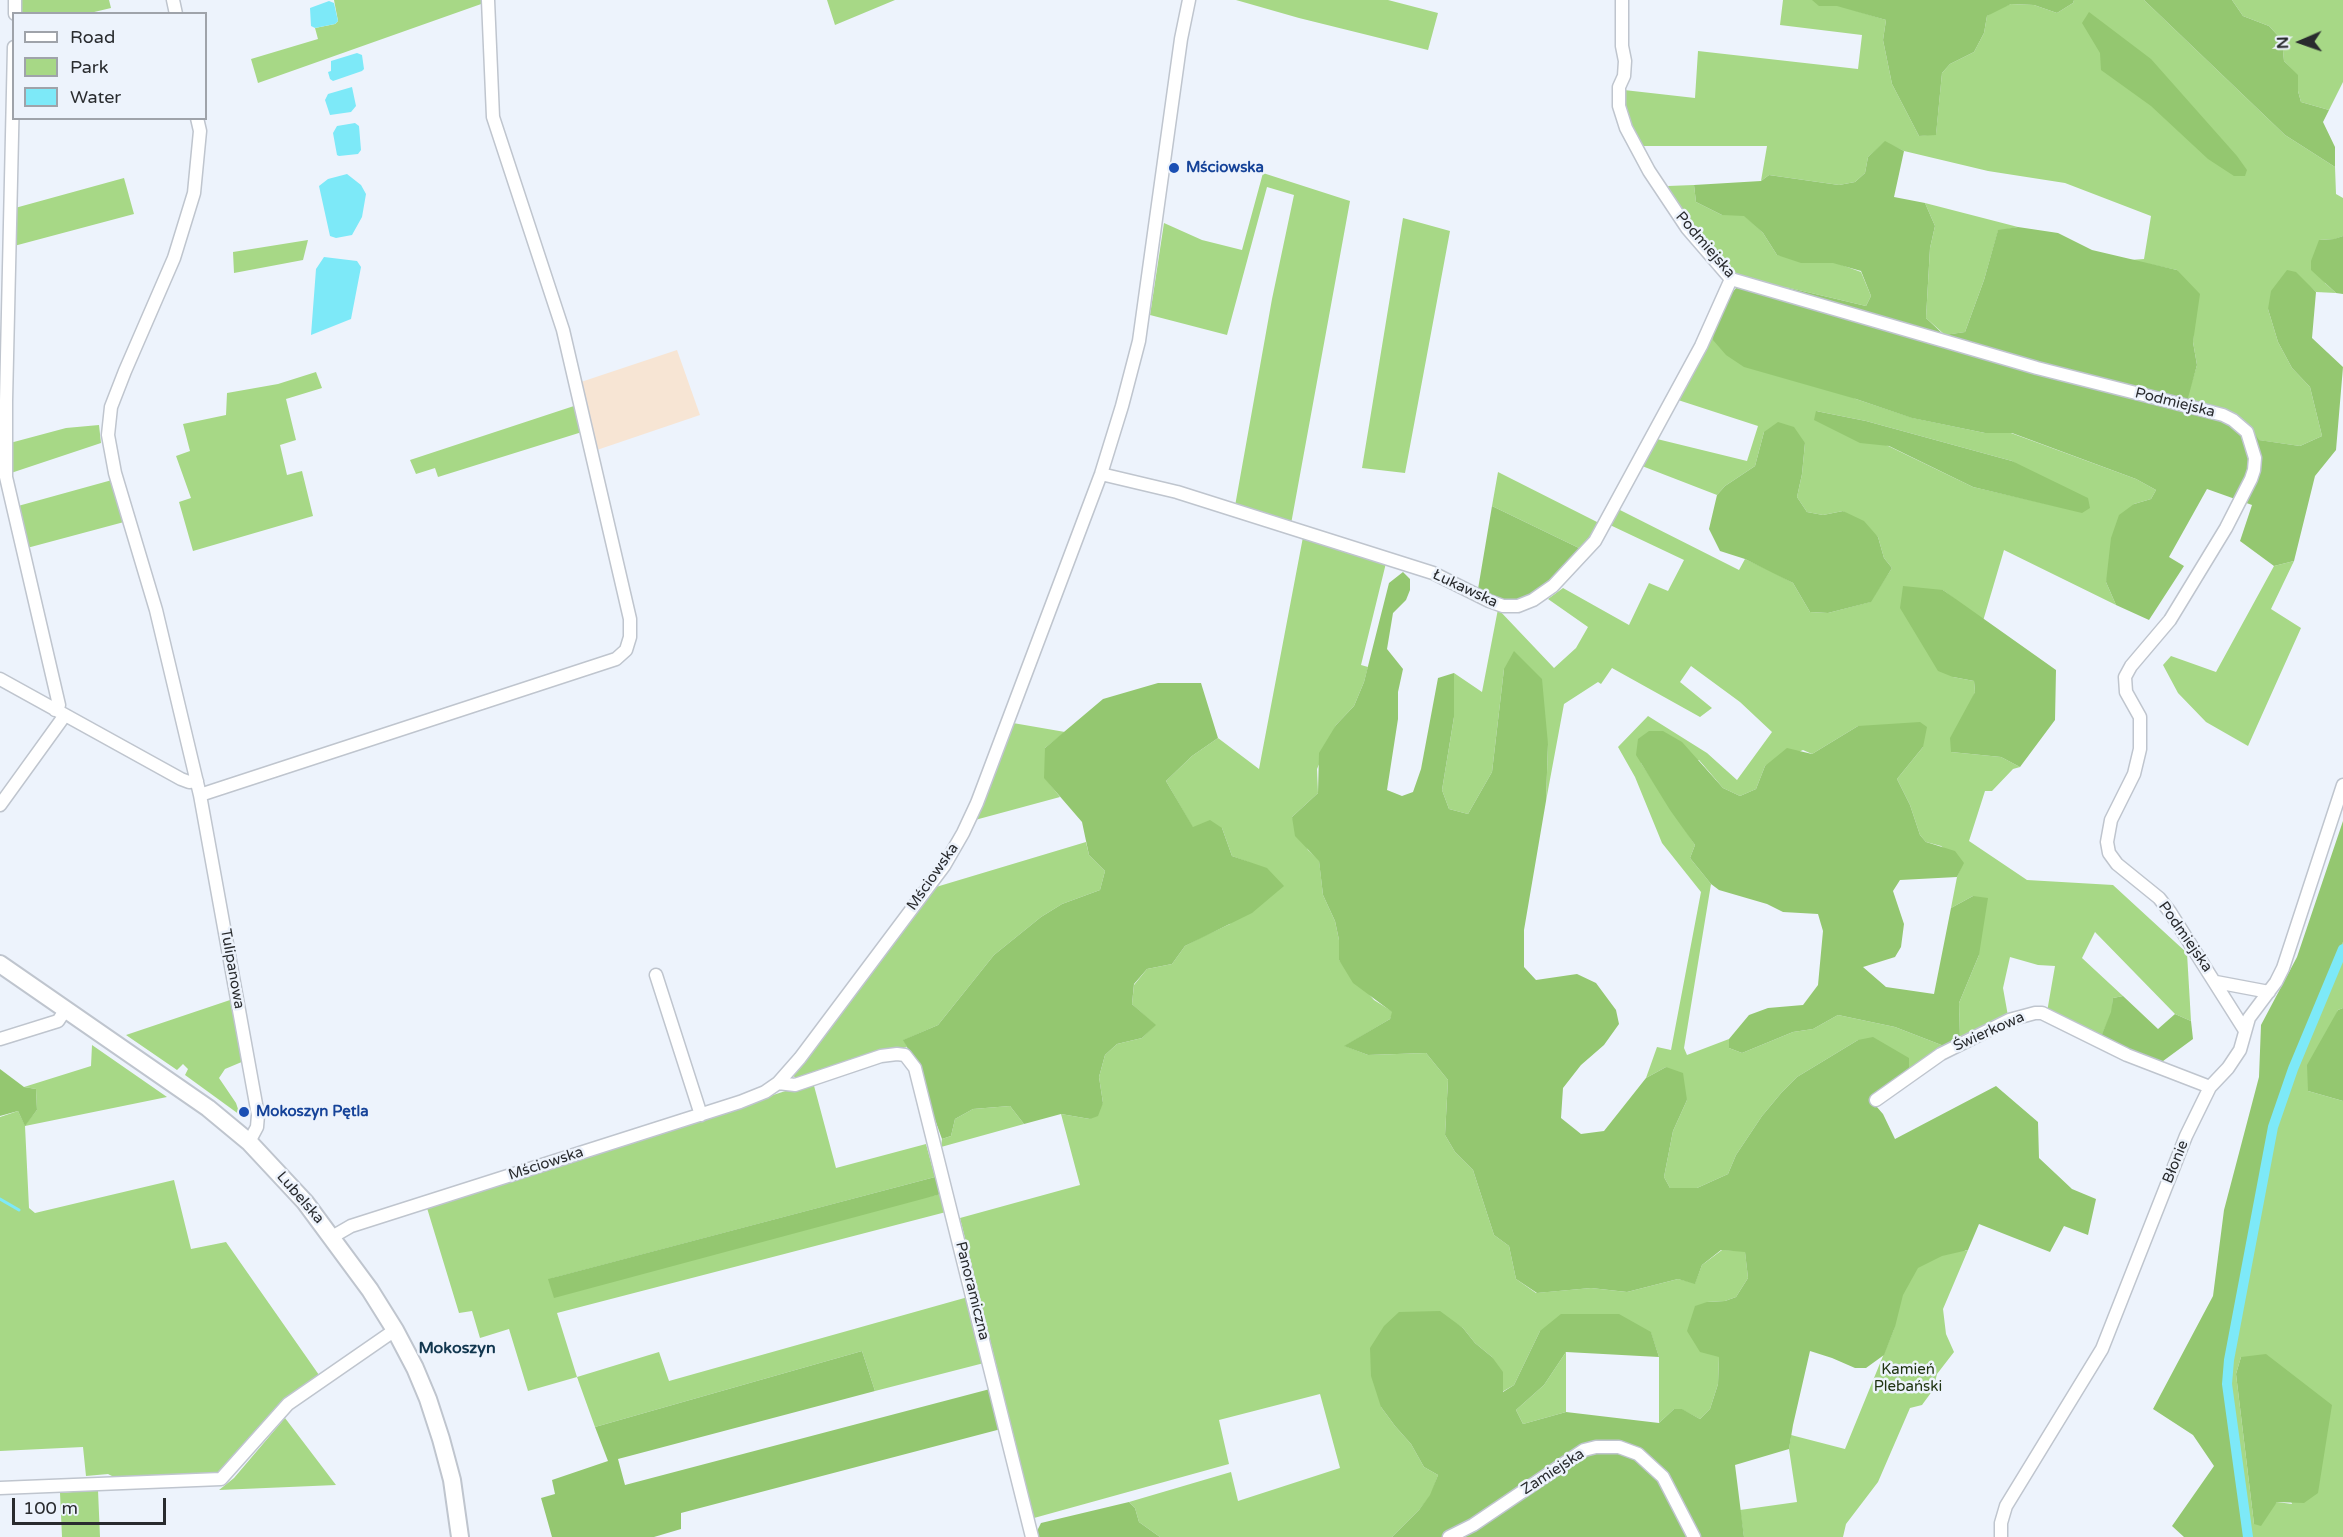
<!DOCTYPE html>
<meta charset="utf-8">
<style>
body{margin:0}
#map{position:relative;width:2343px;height:1537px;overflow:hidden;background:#edf3fc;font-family:"Varela Round",sans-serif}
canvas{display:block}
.legend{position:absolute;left:12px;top:12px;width:195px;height:108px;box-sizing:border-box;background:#edf3fc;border:2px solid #9fa3aa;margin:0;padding:8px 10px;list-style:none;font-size:18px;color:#292b2e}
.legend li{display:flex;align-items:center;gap:12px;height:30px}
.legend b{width:30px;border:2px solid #9fa3aa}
.north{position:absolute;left:2271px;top:12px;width:60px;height:60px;-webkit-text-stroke:4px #edf3fc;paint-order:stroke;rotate:268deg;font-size:16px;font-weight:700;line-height:24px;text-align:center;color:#292b2e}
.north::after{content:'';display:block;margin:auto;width:21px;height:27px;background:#292b2e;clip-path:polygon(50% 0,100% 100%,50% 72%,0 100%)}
.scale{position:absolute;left:12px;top:1498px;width:154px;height:27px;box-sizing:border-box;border:3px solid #292b2e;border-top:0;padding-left:8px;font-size:18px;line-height:21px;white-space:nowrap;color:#292b2e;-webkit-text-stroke:4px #edf3fc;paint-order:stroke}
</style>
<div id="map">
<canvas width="2343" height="1537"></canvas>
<ul class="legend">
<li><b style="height:8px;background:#fff"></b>Road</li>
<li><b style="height:16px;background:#a7d886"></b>Park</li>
<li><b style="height:16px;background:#7de9f8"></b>Water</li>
</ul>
<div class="north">N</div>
<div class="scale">100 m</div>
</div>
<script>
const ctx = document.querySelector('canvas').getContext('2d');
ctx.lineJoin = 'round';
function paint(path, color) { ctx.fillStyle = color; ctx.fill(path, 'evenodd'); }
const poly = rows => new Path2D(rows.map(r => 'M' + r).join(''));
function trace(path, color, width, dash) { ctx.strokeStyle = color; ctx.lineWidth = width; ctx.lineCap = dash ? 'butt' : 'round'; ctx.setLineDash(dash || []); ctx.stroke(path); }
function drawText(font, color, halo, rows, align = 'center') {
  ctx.font = font + ' "Varela Round",sans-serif'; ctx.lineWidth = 5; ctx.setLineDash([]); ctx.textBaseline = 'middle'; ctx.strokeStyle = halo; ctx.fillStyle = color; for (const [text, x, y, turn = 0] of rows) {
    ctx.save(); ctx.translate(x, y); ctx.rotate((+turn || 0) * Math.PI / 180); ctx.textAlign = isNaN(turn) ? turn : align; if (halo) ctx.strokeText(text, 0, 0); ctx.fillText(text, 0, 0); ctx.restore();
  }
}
paint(poly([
 [677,350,700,415,594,451,578,383]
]), '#f7e5d4');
paint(poly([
 [20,0,109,0,111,8,90,13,19,14],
 [334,0,484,0,484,3,258,83,251,59,318,39,315,28,335,24,338,21],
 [827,0,895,0,835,25],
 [1236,0,1388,0,1438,13,1428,50,1299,18],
 [1783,0,1821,0,1886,20,1883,40,1892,84,1919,136,1936,134,1942,73,1950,64,1974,52,1984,33,1987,16,1997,9,2011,4,2034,5,2057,13,2073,3,2074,0,2144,0,2285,135,2335,167,2336,194,2343,198,2343,236,2335,239,2319,240,2325,283,2336,293,2316,292,2308,285,2268,309,2278,342,2292,368,2310,387,2322,436,2300,446,2258,440,2246,422,2187,398,2197,365,2193,342,2194,327,2177,270,2130,260,2144,259,2151,216,2065,183,1988,171,1904,151,1885,142,1868,157,1865,173,1855,182,1839,185,1769,175,1761,181,1767,146,1641,146,1627,114,1624,90,1695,98,1698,51,1858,69,1862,35,1780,25],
 [2232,0,2343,0,2343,82,2329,110,2301,102,2298,91,2297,75,2284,61,2282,40,2269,26,2243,16],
 [1263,173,1350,201,1291,524,1235,506,1272,299,1294,195,1267,187,1227,335,1150,315,1164,223,1202,240,1242,250],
 [124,178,134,214,14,246,15,208],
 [1694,185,1696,202,1722,215,1744,215,1763,233,1777,255,1831,261,1861,272,1871,296,1866,306,1790,288,1741,282,1674,205,1668,186],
 [1925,203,2018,227,1998,231,1984,280,1965,332,1945,335,1926,318,1930,248,1935,226],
 [1403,218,1450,231,1405,473,1362,468],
 [308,240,303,260,234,273,233,252],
 [1714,327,1856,399,1913,418,1985,433,2011,433,2136,479,2156,490,2151,499,2134,504,2106,582,2116,605,2004,550,1983,621,1943,590,1953,677,1974,681,1975,692,1951,752,2001,757,2020,767,2013,769,1992,791,1985,791,1969,841,2027,880,2113,885,2187,953,2191,1021,2175,1014,2095,932,2082,958,2123,996,2113,998,2112,1012,2100,1039,2047,1012,2055,966,2038,965,2010,957,2003,988,2008,1016,1960,1038,1959,1003,1979,955,1973,896,1951,908,1957,877,1963,863,1941,846,1926,842,1920,835,1910,805,1897,779,1923,747,1858,726,1812,754,1803,750,1765,766,1756,789,1740,796,1723,788,1699,760,1641,763,1695,845,1690,858,1711,884,1684,1048,1687,1055,1729,1039,1729,1048,1742,1053,1793,1032,1813,1029,1838,1015,1895,1027,1944,1046,1909,1073,1858,1040,1797,1077,1782,1092,1762,1116,1736,1155,1728,1174,1697,1188,1670,1188,1664,1177,1673,1131,1687,1100,1666,1067,1646,1078,1657,1047,1671,1050,1701,892,1662,843,1635,777,1618,747,1648,716,1707,753,1737,780,1772,732,1740,702,1691,666,1680,682,1712,708,1700,717,1612,668,1601,684,1598,682,1564,704,1546,801,1548,744,1504,669,1492,772,1468,814,1449,809,1442,790,1454,717,1454,673,1482,692,1498,609,1554,668,1576,648,1588,627,1548,599,1563,588,1629,625,1649,583,1668,591,1684,560,1610,525,1618,509,1739,570,1745,559,1773,572,1793,583,1810,612,1828,613,1870,602,1892,568,1884,558,1878,537,1843,511,1823,515,1807,512,1797,497,1802,474,1805,443,1764,432,1755,466,1725,486,1717,495,1642,466,1657,439,1747,461,1758,426,1678,400],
 [1816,411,1866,421,2012,461,2082,512,1973,487],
 [316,372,322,388,286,399,296,440,280,445,287,475,302,471,313,516,193,551,179,502,191,498,176,456,190,451,183,424,226,415,227,393,278,384],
 [577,405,582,432,438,477,435,468,416,474,410,460],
 [99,425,101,443,11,473,10,443,66,428],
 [1498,472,1599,523,1581,549,1492,506],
 [112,480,124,522,27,548,18,506],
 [1303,537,1386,563,1361,665,1368,667,1364,682,1354,706,1336,725,1317,769,1318,793,1292,817,1308,850,1319,860,1323,895,1335,921,1339,940,1339,960,1374,1000,1393,1012,1390,1019,1345,1046,1368,1055,1426,1053,1448,1080,1445,1135,1455,1152,1473,1170,1494,1235,1509,1246,1516,1279,1536,1293,1591,1288,1627,1292,1678,1279,1695,1283,1702,1265,1722,1250,1745,1251,1748,1278,1736,1297,1725,1301,1707,1302,1719,1357,1718,1384,1710,1409,1700,1419,1681,1409,1674,1409,1659,1423,1659,1357,1651,1333,1540,1331,1514,1385,1502,1392,1492,1357,1475,1343,1463,1328,1453,1322,1381,1407,1395,1426,1411,1444,1424,1467,1438,1475,1431,1495,1419,1510,1392,1537,1160,1537,1139,1522,1135,1508,1129,1502,1231,1472,1238,1501,1340,1468,1320,1394,1219,1420,1229,1464,1034,1518,960,1218,1080,1185,1061,1114,1090,1119,1103,1103,1099,1077,1105,1055,1117,1044,1142,1038,1155,1025,1132,1004,1134,985,1147,969,1172,964,1185,946,1202,937,1230,924,1248,862,1232,856,1222,828,1193,828,1166,781,1192,756,1218,738,1259,769],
 [2294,561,2271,609,2301,628,2248,746,2206,722,2178,693,2163,665,2171,656,2216,672,2274,566],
 [1013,723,1065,732,1045,748,1045,778,1060,797,975,820],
 [1086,842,1089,855,1105,871,1100,890,1062,904,1041,917,994,955,938,1025,904,1040,907,1047,806,1078,798,1079,793,1076,936,887],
 [2343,942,2343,1008,2338,1010,2308,1091,2343,1101,2343,1537,2246,1537,2224,1385,2226,1360,2270,1129,2290,1070],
 [2241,1357,2292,1504,2277,1502,2254,1524,2236,1374],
 [233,999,244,1061,225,1069,219,1078,236,1103,240,1115,185,1075,188,1069,183,1064,177,1070,126,1035],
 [92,1045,167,1097,25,1126,29,1208,35,1213,174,1180,191,1249,226,1242,319,1375,280,1404,221,1473,114,1477,108,1474,86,1476,83,1447,0,1451,0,1117,18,1111,25,1125,37,1110,36,1089,24,1087,91,1066],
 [813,1082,836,1168,926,1144,935,1177,549,1279,941,1194,946,1212,557,1313,577,1377,659,1352,669,1381,968,1297,984,1363,875,1391,862,1351,595,1427,577,1377,528,1391,509,1329,480,1338,472,1311,459,1313,427,1208],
 [1010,1106,1024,1124,941,1147,942,1139,951,1136,955,1119,973,1109],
 [1949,1215,1965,1251,1968,1250,1943,1309,1946,1334,1954,1352,1937,1374,1933,1390,1922,1405,1910,1408,1878,1482,1846,1524,1843,1537,1744,1537,1740,1510,1797,1502,1789,1449,1791,1435,1845,1449,1894,1329,1901,1292],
 [1566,1352,1566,1412,1523,1424,1516,1410,1544,1385],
 [285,1418,336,1485,219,1490,234,1478],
 [98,1490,100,1537,62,1537,60,1493]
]), '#a7d886');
paint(poly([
 [1812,0,2074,0,2073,3,2057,13,2034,5,2011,4,1987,16,1984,33,1974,52,1950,64,1942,73,1936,135,1919,136,1892,84,1883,40,1886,20,1837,6,1819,6],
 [2144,0,2232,0,2243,16,2269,26,2282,40,2284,61,2298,75,2298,91,2301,102,2329,110,2323,122,2335,147,2335,167,2285,135],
 [2089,12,2151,59,2237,156,2247,170,2245,176,2234,176,2208,159,2151,106,2101,70,2100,53,2082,23],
 [1885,141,1904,151,1894,197,1925,203,1935,226,1930,248,1926,318,1944,335,1965,332,1984,280,1998,230,2018,227,2058,233,2092,250,2177,270,2200,294,2193,342,2197,365,2188,398,2246,422,2259,440,2300,446,2322,436,2310,387,2292,368,2278,342,2268,309,2271,291,2287,270,2296,272,2316,292,2312,338,2343,367,2336,450,2315,476,2294,561,2274,566,2240,541,2252,505,2207,489,2169,557,2184,566,2149,620,2116,605,2106,582,2111,538,2119,515,2134,504,2151,499,2156,490,2136,479,2012,433,1985,433,1912,418,1856,399,1744,367,1726,355,1713,340,1715,321,1722,305,1741,282,1790,288,1866,306,1871,296,1861,271,1833,263,1801,263,1777,255,1763,233,1744,216,1722,215,1696,202,1694,185,1761,181,1769,175,1839,185,1855,182,1865,173,1868,157],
 [2343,236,2343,294,2336,293,2311,270,2311,261,2319,240,2334,239],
 [1816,411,1866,421,2012,461,2088,498,2090,508,2082,513,1973,487,1889,446,1860,443,1814,420],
 [1778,422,1794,427,1805,443,1802,474,1797,497,1807,512,1823,515,1843,511,1864,521,1878,537,1884,558,1892,568,1871,602,1828,613,1810,612,1793,583,1745,559,1720,551,1709,529,1717,495,1725,486,1755,466,1764,432],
 [1492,506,1581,549,1540,589,1522,599,1506,602,1496,598,1478,589],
 [1403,572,1410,579,1410,590,1406,600,1393,613,1387,649,1403,669,1398,692,1398,719,1387,790,1402,796,1413,792,1421,769,1438,678,1454,673,1454,717,1442,790,1449,809,1468,814,1492,772,1504,669,1514,651,1542,679,1548,744,1546,801,1524,930,1524,967,1536,980,1577,974,1596,983,1616,1010,1619,1024,1604,1045,1581,1065,1563,1088,1561,1118,1581,1134,1604,1131,1646,1078,1666,1067,1683,1073,1687,1100,1673,1131,1664,1177,1670,1188,1697,1188,1728,1174,1736,1155,1762,1116,1782,1092,1797,1077,1858,1040,1873,1037,1909,1058,1909,1073,1870,1099,1883,1114,1895,1139,1996,1086,2038,1122,2039,1158,2072,1189,2096,1199,2088,1235,2064,1226,2050,1252,1979,1224,1968,1250,1942,1256,1918,1268,1903,1295,1895,1327,1884,1355,1866,1368,1855,1368,1832,1358,1810,1351,1793,1425,1789,1449,1735,1465,1744,1537,1392,1537,1419,1510,1430,1495,1438,1475,1424,1467,1411,1444,1395,1426,1381,1407,1371,1376,1370,1348,1384,1326,1399,1312,1440,1311,1463,1328,1475,1343,1492,1357,1503,1372,1503,1392,1514,1385,1540,1331,1561,1314,1619,1314,1651,1332,1659,1357,1566,1352,1544,1385,1516,1410,1523,1424,1566,1412,1659,1423,1674,1409,1682,1409,1700,1419,1710,1409,1718,1384,1719,1357,1700,1352,1687,1331,1695,1306,1707,1302,1725,1301,1736,1297,1748,1278,1745,1252,1721,1250,1702,1265,1695,1284,1678,1279,1627,1292,1591,1288,1537,1293,1516,1279,1509,1246,1494,1235,1473,1170,1455,1152,1445,1135,1448,1080,1426,1053,1368,1055,1344,1046,1390,1019,1392,1012,1353,983,1339,960,1339,940,1335,921,1323,895,1319,861,1295,836,1292,817,1318,793,1319,753,1336,725,1354,706,1364,682,1389,583],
 [1903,586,1943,590,2056,670,2055,720,2020,767,2001,757,1951,752,1950,738,1975,692,1974,681,1953,677,1938,671,1900,608],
 [1158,683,1201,683,1218,738,1192,756,1166,781,1193,827,1210,820,1222,828,1232,856,1267,868,1284,886,1252,913,1185,946,1172,964,1147,969,1134,984,1132,1004,1156,1025,1142,1038,1117,1044,1105,1055,1099,1077,1103,1103,1098,1116,1090,1119,1061,1114,1024,1124,1010,1106,973,1109,955,1119,951,1136,942,1139,912,1056,903,1040,938,1025,994,955,1041,917,1062,904,1100,890,1105,871,1089,855,1082,822,1044,778,1045,748,1103,699],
 [1920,722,1927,727,1923,747,1897,779,1910,805,1920,835,1926,842,1955,851,1964,863,1957,877,1900,880,1893,891,1904,924,1901,947,1895,957,1863,967,1886,987,1934,994,1951,908,1973,896,1988,898,1979,955,1959,1003,1960,1038,1944,1046,1895,1027,1838,1015,1813,1029,1793,1032,1742,1053,1729,1048,1729,1039,1749,1015,1768,1008,1803,1005,1818,985,1823,931,1818,914,1783,912,1767,904,1719,890,1711,884,1690,858,1695,845,1670,810,1636,755,1638,739,1649,731,1663,731,1682,742,1723,788,1740,796,1756,789,1765,766,1787,748,1812,754,1858,726],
 [2343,821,2343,942,2290,1070,2270,1129,2226,1360,2224,1385,2246,1537,2184,1537,2172,1526,2214,1466,2193,1435,2153,1409,2213,1296,2224,1210,2259,1077,2261,1025,2297,957],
 [2123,996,2158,1029,2175,1014,2191,1021,2193,1039,2159,1064,2100,1039,2111,1012,2113,998],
 [2343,1008,2343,1101,2308,1091,2307,1065,2338,1010],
 [0,1069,24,1087,36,1089,37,1110,25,1126,18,1111,0,1116],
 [935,1177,941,1194,554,1298,548,1279],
 [862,1351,875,1391,618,1459,625,1485,990,1389,1001,1429,681,1513,681,1529,654,1537,552,1537,541,1498,555,1494,552,1480,608,1461,595,1427],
 [2266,1354,2332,1405,2318,1493,2304,1503,2277,1502,2261,1526,2254,1524,2236,1374,2241,1357],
 [1129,1502,1135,1508,1139,1522,1160,1537,1165,1537,1039,1537,1037,1531,1041,1523]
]), '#94c770');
paint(poly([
 [329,1,334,3,338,21,335,24,315,28,311,26,310,8],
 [357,53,362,55,364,69,362,71,333,81,330,79,328,72,331,71,331,61],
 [352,87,356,106,351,112,330,115,325,100,328,94],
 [355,123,359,126,361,150,358,154,339,156,337,155,333,133,337,126],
 [347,174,361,185,366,194,362,217,352,235,336,238,330,236,319,186,328,179],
 [324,257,357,261,361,267,351,319,311,335,316,269]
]), '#7de9f8');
trace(poly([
 [0,1199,19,1210]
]), '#7de9f8', 3);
trace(poly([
 [2248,1537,2227,1384,2229,1360,2273,1127,2293,1069,2343,949]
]), '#7de9f8', 10);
const minor = poly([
 [173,0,176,14],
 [1622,0,1622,46,1625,61,1624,76,1619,87,1619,106,1626,128,1649,171,1687,228,1731,279,2037,368,2223,415,2233,420,2247,432,2255,458,2254,470,2251,479,2226,528,2170,620,2131,666,2125,677,2126,692,2140,717,2140,749,2134,774,2111,820,2107,842,2109,853,2117,864,2159,898,2170,912,2244,1029],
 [15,14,15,0],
 [14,47,6,401,6,477,59,705,55,710],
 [197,118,200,131,194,193,174,258,125,371,111,407,108,435,115,473,156,610,200,795,258,1115,257,1127,249,1142],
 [1101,474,1177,492,1433,573,1489,601,1503,606,1518,606,1533,600,1553,586,1595,541,1701,346,1731,279],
 [0,679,181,779,189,782,197,781],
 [200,795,616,659,626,650,630,637,630,619,563,330,493,117,488,0],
 [0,805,65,715],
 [656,975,701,1115],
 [2216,982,2269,992],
 [0,1039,58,1021,66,1009],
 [778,1083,795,1085,881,1056,897,1054,905,1055,915,1068,1032,1537],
 [1876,1100,1941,1054,2009,1020,2035,1013,2042,1013,2127,1055,2210,1087],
 [332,1237,351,1226,740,1102,765,1092,778,1083,800,1058,944,866,963,833,977,803,1101,474,1122,406,1139,341,1181,39,1189,0],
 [0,1488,221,1479,288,1404,395,1330],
 [1449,1537,1473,1525,1584,1450,1596,1447,1619,1447,1638,1454,1663,1477,1694,1537],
 [2001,1537,2001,1523,2006,1506,2102,1349,2186,1136,2210,1087,2228,1068,2240,1050,2249,1018,2276,982,2283,968,2343,785]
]);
const major = poly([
 [0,964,208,1108,249,1142,305,1202,370,1290,395,1330,415,1368,428,1399,441,1439,452,1480,460,1537]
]);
trace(minor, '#bfc5ce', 15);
trace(major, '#bfc5ce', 20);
trace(minor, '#fff', 12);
trace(major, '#fff', 16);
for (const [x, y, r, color] of [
 [1174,168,6,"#1a4fb4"],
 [244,1112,6,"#1a4fb4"]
]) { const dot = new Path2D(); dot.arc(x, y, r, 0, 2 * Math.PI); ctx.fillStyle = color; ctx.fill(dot); trace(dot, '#edf3fc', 2); }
drawText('bold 15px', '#164399', '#edf3fc', [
 ["Mściowska",1186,168],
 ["Mokoszyn Pętla",256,1112]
], 'left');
drawText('15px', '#292b2e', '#edf3fc', [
 ["Podmiejska",1705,245,49],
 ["Podmiejska",2175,403,14],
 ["Łukawska",1465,589,25],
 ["Mściowska",933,877,-55],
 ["Podmiejska",2185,937,55],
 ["Tulipanowa",232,969,80],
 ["Świerkowa",1989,1032,-24],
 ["Błonie",2176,1162,-68],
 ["Mściowska",546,1164,-18],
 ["Lubelska",300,1198,49],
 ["Panoramiczna",972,1291,76],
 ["Zamiejska",1553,1472,-33]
]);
drawText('15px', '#203411', '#edf3fc', [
 ["Kamień",1908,1370],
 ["Plebański",1908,1387]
]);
drawText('bold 16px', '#11364e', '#edf3fc', [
 ["Mokoszyn",457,1349]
]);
</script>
